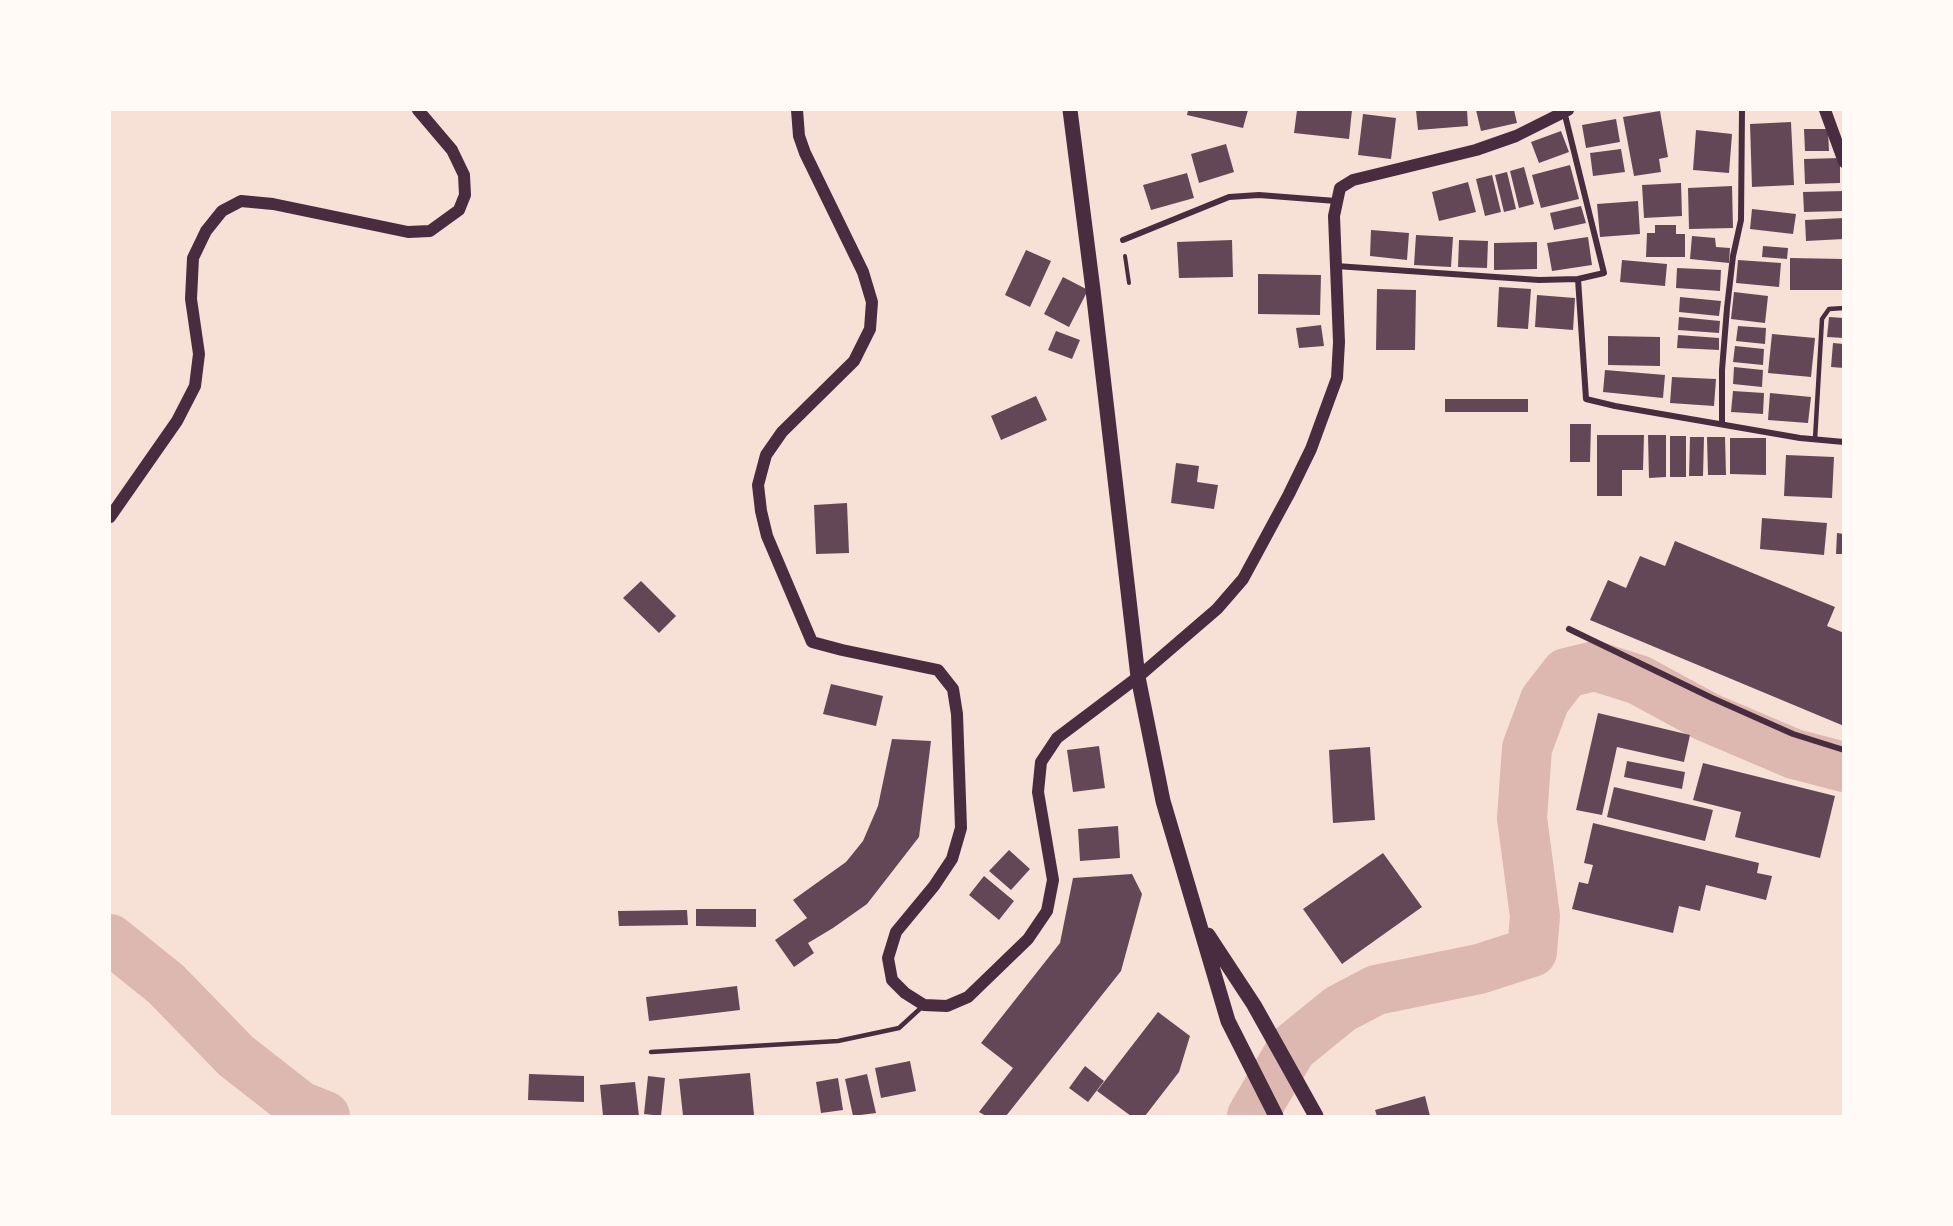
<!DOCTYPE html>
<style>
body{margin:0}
#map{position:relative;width:1953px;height:1226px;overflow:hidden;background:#f7e1d7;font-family:"Nunito Sans",sans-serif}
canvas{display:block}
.frame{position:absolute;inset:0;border:111px solid #fffaf5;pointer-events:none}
</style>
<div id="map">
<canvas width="1953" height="1226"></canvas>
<div class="frame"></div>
</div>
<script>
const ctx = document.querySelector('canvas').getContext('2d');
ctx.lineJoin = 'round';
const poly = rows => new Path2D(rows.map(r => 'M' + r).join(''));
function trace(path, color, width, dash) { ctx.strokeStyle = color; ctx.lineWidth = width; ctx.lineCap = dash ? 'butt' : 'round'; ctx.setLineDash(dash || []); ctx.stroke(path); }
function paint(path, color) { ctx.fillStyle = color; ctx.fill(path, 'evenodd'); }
trace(poly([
 [110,939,166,984,236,1056,300,1106,325,1116],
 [1252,1116,1292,1048,1340,1009,1376,990,1479,969,1532,952,1535,916,1522,818,1527,748,1545,700,1566,673,1595,666,1639,680,1707,717,1794,754,1844,767]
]), '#dcb8b0', 50);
paint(poly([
 [1188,110,1248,110,1243,128,1187,115],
 [1297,110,1352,110,1349,139,1294,133],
 [1416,110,1467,110,1468,126,1418,130],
 [1476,110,1514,110,1517,123,1481,131],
 [1660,111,1668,157,1659,159,1661,172,1634,176,1623,117],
 [1363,114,1396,118,1391,159,1358,155],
 [1616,119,1620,142,1586,148,1582,125],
 [1791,122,1794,185,1752,187,1750,124],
 [1804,129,1828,129,1829,151,1805,151],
 [1696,130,1732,134,1729,173,1693,170],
 [1561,131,1569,152,1539,163,1531,142],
 [1226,144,1234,172,1199,183,1191,154],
 [1621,149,1625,172,1593,176,1590,153],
 [1840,158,1840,183,1805,184,1804,159],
 [1570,165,1579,199,1541,208,1532,175],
 [1524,167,1534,204,1519,208,1510,171],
 [1507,172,1516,209,1504,212,1495,175],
 [1187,173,1194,198,1151,210,1143,185],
 [1492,175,1501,212,1485,216,1476,179],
 [1468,182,1476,212,1439,221,1432,192],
 [1681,183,1682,216,1644,218,1642,185],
 [1732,186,1733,228,1689,229,1688,188],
 [1844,191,1844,211,1804,212,1803,192],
 [1638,201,1640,234,1600,237,1597,204],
 [1581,206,1586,223,1554,230,1550,213],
 [1752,209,1796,214,1793,234,1750,229],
 [1844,218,1844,239,1806,241,1805,220],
 [1655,225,1676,225,1676,234,1685,234,1685,257,1646,257,1647,233,1655,233],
 [1371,230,1409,233,1407,260,1370,256],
 [1416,235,1453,237,1451,267,1414,265],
 [1692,236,1715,238,1716,247,1730,248,1729,263,1690,259],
 [1588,237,1592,265,1552,271,1547,243],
 [1232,240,1233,277,1179,278,1177,242],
 [1459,240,1488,241,1487,268,1458,267],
 [1537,242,1537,269,1494,270,1494,243],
 [1763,246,1788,248,1787,259,1762,257],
 [1026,250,1051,261,1030,307,1005,295],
 [1790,258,1844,259,1844,290,1790,290],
 [1622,260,1667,264,1665,286,1620,282],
 [1738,260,1781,263,1779,287,1736,283],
 [1677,268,1721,270,1720,291,1676,288],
 [1258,274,1321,275,1320,315,1258,314],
 [1063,277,1088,290,1069,327,1044,314],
 [1499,287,1531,289,1528,329,1497,327],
 [1377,289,1416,290,1415,350,1376,350],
 [1734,292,1768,296,1765,323,1731,319],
 [1537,295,1575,298,1573,330,1535,327],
 [1680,297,1721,301,1719,316,1679,312],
 [1679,317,1720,321,1719,333,1678,330],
 [1829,317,1844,318,1844,338,1827,337],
 [1321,325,1324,346,1299,348,1296,328],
 [1738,326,1766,328,1765,344,1736,341],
 [1056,331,1080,340,1072,359,1048,350],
 [1772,334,1815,338,1811,377,1768,373],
 [1678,335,1719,338,1719,350,1677,348],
 [1608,336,1660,337,1660,366,1608,365],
 [1833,343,1844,344,1844,368,1831,367],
 [1735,346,1764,349,1763,365,1733,362],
 [1734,367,1763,370,1762,387,1733,384],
 [1605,370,1665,375,1663,398,1603,392],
 [1672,377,1716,379,1714,406,1670,403],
 [1733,391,1764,393,1763,414,1731,412],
 [1770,393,1811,397,1808,423,1768,420],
 [1036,396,1047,420,1001,440,991,416],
 [1445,399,1528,399,1528,412,1445,412],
 [1570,424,1591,424,1590,462,1570,462],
 [1597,435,1644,435,1643,470,1622,470,1622,496,1597,496],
 [1648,435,1666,435,1666,477,1649,478],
 [1670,436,1686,436,1686,477,1670,477],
 [1690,437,1704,437,1703,476,1689,476],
 [1707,437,1725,437,1726,475,1708,475],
 [1730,438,1766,438,1766,475,1730,474],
 [1786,455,1834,457,1832,498,1784,496],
 [1176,463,1199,466,1197,482,1218,485,1214,509,1171,503],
 [847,503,849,553,816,554,814,505],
 [1762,518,1827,523,1824,555,1760,549],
 [1837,533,1844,534,1844,554,1836,554],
 [1675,541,1835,607,1827,626,1844,633,1844,726,1590,620,1608,580,1626,588,1640,556,1665,566],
 [641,581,676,616,659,633,623,598],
 [831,684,883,696,876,726,823,714],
 [1598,713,1690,735,1684,762,1617,747,1602,815,1576,810],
 [892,739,931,741,919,837,867,904,833,928,808,943,814,953,794,967,775,940,807,918,793,900,846,862,863,841,878,806],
 [1099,746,1105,788,1073,792,1067,750],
 [1370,747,1375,820,1333,823,1329,750],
 [1627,761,1685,772,1682,789,1624,777],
 [1703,763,1835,796,1820,858,1735,837,1741,812,1693,800],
 [1614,787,1713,810,1705,841,1607,817],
 [1593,823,1759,863,1757,873,1772,876,1766,900,1706,885,1700,911,1679,906,1673,933,1572,909,1579,882,1588,884,1593,865,1584,863],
 [1118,826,1120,858,1080,861,1078,829],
 [1009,850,1030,869,1011,890,989,871],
 [1383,853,1422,907,1342,964,1303,909],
 [1132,874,1142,894,1121,971,1006,1116,986,1116,979,1112,1013,1068,981,1043,1060,943,1073,878],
 [984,876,1014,901,999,920,969,895],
 [696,909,756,909,756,927,696,926],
 [687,910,688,925,619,926,618,911],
 [737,986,740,1010,649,1021,646,997],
 [1158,1012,1190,1036,1179,1072,1145,1116,1131,1116,1097,1091],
 [910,1061,916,1091,881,1098,875,1068],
 [1085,1066,1104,1081,1088,1102,1069,1088],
 [750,1073,754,1115,683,1116,679,1079],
 [529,1074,584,1076,584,1102,528,1100],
 [867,1074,876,1113,853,1116,845,1079],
 [648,1076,665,1078,661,1116,644,1114],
 [838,1078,843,1110,821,1113,816,1082],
 [635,1082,639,1116,603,1116,600,1085],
 [1425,1096,1430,1116,1377,1116,1375,1110]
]), '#644757');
trace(poly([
 [1125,256,1129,283]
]), '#4a2c40', 4);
trace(poly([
 [1815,439,1822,319,1829,309,1844,308],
 [651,1052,838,1041,899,1028,923,1006]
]), '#4a2c40', 4.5);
trace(poly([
 [1123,240,1229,197,1259,195,1336,201],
 [1336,266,1539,280,1578,279,1604,273,1564,111],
 [1578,279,1586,399,1615,406,1800,438,1844,442],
 [1722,424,1722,370,1727,308,1733,256,1741,220,1742,110],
 [1569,629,1712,698,1793,734,1844,750]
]), '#4a2c40', 6);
trace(poly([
 [797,110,799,136,805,153,863,272,872,302,870,329,854,361,782,432,766,455,758,485,761,511,767,536,812,642,842,650,938,670,953,689,957,714,961,828,952,859,934,886,896,932,888,958,892,980,905,993,924,1005,947,1006,968,997,1028,939,1047,911,1053,880,1038,792,1041,762,1057,738,1138,677,1217,609,1243,579,1289,494,1311,449,1337,378,1339,342,1334,216,1340,188,1353,180,1476,150,1516,136,1568,110],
 [1825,110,1844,162],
 [110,517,177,421,195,386,199,354,191,299,193,258,206,231,222,211,241,201,273,204,408,232,430,231,459,210,465,195,464,175,452,150,418,110]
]), '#4a2c40', 12);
trace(poly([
 [1070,110,1093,290,1138,677,1163,801,1228,1021,1276,1116],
 [1208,935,1254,1005,1316,1116]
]), '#4a2c40', 15);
</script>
